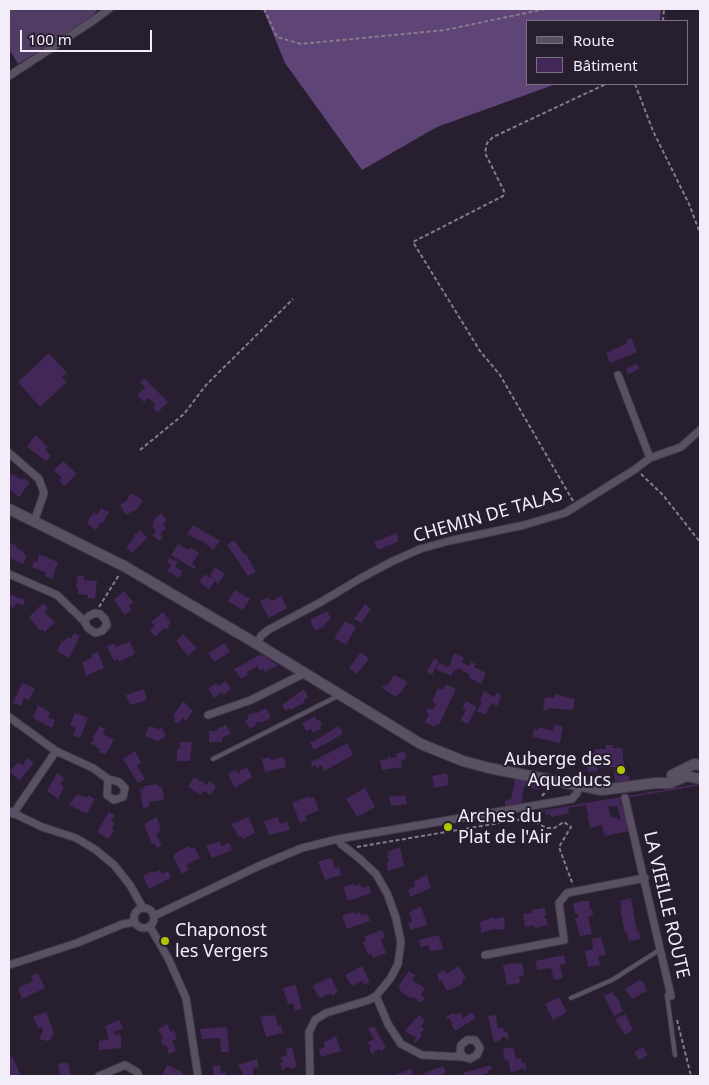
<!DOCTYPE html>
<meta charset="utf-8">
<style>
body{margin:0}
#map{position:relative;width:709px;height:1085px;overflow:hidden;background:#271e2f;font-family:"Noto Sans",sans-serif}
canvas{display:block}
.frame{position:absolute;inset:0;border:10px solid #f2edf8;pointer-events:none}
.legend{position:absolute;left:526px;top:20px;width:162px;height:65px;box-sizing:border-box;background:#271e2f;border:1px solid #78717f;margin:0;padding:6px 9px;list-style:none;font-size:15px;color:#f2edf8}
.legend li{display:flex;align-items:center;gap:10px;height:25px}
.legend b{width:25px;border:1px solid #78717f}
.scale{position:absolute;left:20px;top:30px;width:132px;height:22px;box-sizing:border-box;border:2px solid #f2edf8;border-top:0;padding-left:6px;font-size:15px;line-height:18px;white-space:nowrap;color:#f2edf8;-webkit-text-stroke:4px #271e2f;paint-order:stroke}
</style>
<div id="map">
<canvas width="709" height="1085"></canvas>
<div class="frame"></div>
<ul class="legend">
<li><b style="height:6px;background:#5a5064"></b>Route</li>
<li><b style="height:14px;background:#422758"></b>Bâtiment</li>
</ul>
<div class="scale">100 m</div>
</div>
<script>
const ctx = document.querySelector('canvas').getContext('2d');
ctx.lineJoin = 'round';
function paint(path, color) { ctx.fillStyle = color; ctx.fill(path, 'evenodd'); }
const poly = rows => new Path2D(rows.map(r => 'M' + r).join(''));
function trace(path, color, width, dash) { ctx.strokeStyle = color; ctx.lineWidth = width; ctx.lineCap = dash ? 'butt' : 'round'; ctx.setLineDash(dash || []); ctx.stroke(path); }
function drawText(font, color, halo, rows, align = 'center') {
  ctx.font = font + ' "Noto Sans",sans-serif'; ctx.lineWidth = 4; ctx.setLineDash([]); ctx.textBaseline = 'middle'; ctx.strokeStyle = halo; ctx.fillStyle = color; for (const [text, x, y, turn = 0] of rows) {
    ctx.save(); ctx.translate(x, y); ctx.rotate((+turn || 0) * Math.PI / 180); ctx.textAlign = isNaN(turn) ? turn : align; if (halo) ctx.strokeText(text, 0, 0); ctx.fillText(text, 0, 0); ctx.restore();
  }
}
paint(poly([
 [9,9,98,9,91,18,18,64,9,49]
]), '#513c64');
paint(poly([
 [263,9,661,9,660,21,528,21,528,84,556,84,437,127,362,170,285,63]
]), '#5f4478');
paint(poly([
 [631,338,637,352,610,363,606,353,628,343,626,340],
 [49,353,67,373,62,377,67,382,40,407,18,382],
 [637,363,639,369,628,374,626,369],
 [144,378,168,402,158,412,153,408,156,405,149,398,144,402,137,395,145,388,140,382],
 [35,435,44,442,43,443,48,447,45,450,51,455,46,461,27,447],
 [63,461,77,474,64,486,59,480,62,478,54,470],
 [12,474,22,480,24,478,30,482,19,497,9,489,9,479],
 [131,493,143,500,137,509,126,515,120,505,126,501],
 [101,508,109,512,103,523,101,522,96,530,87,524,90,516,91,517,94,512,97,515],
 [161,513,167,520,163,525,166,528,160,534,163,538,159,541,152,535,156,531,152,526,154,523,153,521],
 [193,525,220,541,213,550,201,540,201,541,187,534],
 [140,530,147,538,132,553,126,547,135,537,133,536],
 [396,533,399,541,378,550,374,542],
 [234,540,245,555,246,554,256,572,248,576,227,545],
 [9,542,17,546,16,548,23,551,24,554,27,555,23,564,9,558],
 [178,544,188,550,190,547,199,553,192,564,196,566,194,569,171,555],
 [39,554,58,562,52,579,45,576,46,573,32,567,34,561,38,562],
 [169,558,178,562,175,567,183,571,179,578,167,571,171,565,167,562],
 [215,567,225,574,218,584,215,581,209,589,199,582,205,574,210,578,212,576,210,575],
 [78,575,84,576,84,580,97,581,95,599,87,598,88,595,78,594,78,588,76,588],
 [235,590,250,599,243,610,228,601],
 [124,591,133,602,129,606,132,610,125,615,114,600],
 [9,594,25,600,23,606,16,603,14,608,9,606],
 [281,596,287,608,269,618,260,601,269,597,271,601],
 [43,603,48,608,44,612,55,622,45,632,42,629,40,631,29,617],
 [365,604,371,609,361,623,354,619],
 [327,611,331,619,324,624,325,626,315,631,310,620],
 [163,612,171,622,168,625,170,627,166,629,164,628,155,637,150,630,155,626,151,622],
 [345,621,356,627,346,645,334,638],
 [74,633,80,636,69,658,57,651,62,641,64,642,67,637,71,639],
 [183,634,197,648,188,656,176,641],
 [130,641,135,654,119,662,118,659,114,661,107,646,114,643,116,647],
 [225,643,230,652,214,662,208,653],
 [98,652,104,668,86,676,82,662,92,658,91,655],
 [361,652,369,659,357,674,349,668],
 [454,653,464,658,462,662,469,666,471,662,476,664,474,667,486,673,481,684,469,678,470,675,458,668,456,671,454,670,451,676,436,669,439,663,449,667],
 [261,654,278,665,265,672,263,669,260,671,257,666,247,672,248,675,241,679,234,669],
 [434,658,439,661,432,675,427,672],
 [394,675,408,682,399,695,398,694,396,697,382,688,385,684,387,686],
 [226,681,231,689,224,695,222,692,214,698,208,689,216,683,218,686],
 [22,683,35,688,29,700,24,698,21,706,13,703],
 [446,684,456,689,439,725,436,724,435,727,425,722,429,714,426,712,428,708,433,710,436,704,432,702,438,688,443,690],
 [144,689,147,700,130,705,126,695],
 [304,689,308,697,304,700,305,702,291,710,290,708,285,711,282,705],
 [484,691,494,697,498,692,501,697,497,706,491,703,485,715,477,711,482,702,480,700],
 [555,694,575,699,573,710,548,708,548,710,543,710,545,697,554,698],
 [183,701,193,711,186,721,183,718,178,724,173,720,175,718,173,716],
 [466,701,477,707,468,724,460,721,466,710,462,708],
 [38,705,50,712,48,717,55,720,52,728,33,718],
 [266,708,271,718,261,723,260,721,256,723,255,726,250,728,245,721,247,720,249,714,253,714,253,712,257,713],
 [75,713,88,718,80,738,73,735,76,728,70,725],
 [315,716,317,721,320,720,322,725,320,726,321,729,313,733,311,729,306,731,302,723],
 [226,725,231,734,222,738,222,742,209,742,209,731,218,731,218,728],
 [554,725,563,726,560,743,533,737,534,729,538,730,539,727,553,731],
 [100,726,105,729,103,734,114,740,105,755,99,752,100,749,91,744,94,739,92,738],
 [149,726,156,728,157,730,161,727,166,736,157,742,156,740,145,736],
 [339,726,343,734,314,750,310,743],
 [180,742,192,742,190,761,177,761,177,749,180,749],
 [348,743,353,755,324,771,322,765,317,768,315,765,312,767,311,762],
 [606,745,613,745,613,748,622,748,625,773,626,776,629,776,629,781,615,782,614,767,597,767,597,771,588,772,587,753,595,753,595,749,606,749],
 [135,751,141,763,137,766,145,779,138,783,123,759],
 [405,751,406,759,401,760,402,767,382,770,380,760,388,759,387,757,390,756,390,758,397,757,396,754],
 [270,757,271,760,284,757,286,767,265,772,262,759],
 [27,758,34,763,20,780,9,772,18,762,23,765],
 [247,767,252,777,235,788,228,774,235,770,239,774,240,773,239,771],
 [57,773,64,778,60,784,64,787,58,799,47,791],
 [447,773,449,785,434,788,432,776],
 [194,777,207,785,209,781,216,786,211,795,204,791,201,795,188,787],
 [515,779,540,783,539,790,524,786,521,805,505,807,505,800,511,799],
 [158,784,159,787,162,787,164,800,149,802,149,807,143,808,140,789,145,788,144,786],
 [697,784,697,786,620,799,629,831,605,836,602,825,590,828,586,805,568,808,569,813,551,817,551,814,546,815,546,812,560,809,538,813,538,811],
 [617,806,621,819,618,820,617,817,612,818,608,807],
 [365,788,375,807,357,817,346,799],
 [77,794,87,798,88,795,95,799,87,814,69,805],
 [405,795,407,804,391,806,389,797],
 [309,796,310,798,314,797,319,810,305,816,307,820,300,823,292,803],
 [109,812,115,815,111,821,115,823,112,828,114,830,109,839,97,832],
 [157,817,161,831,156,834,162,846,156,848,154,843,152,844,144,824],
 [249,817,255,833,243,839,241,836,239,837,231,824],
 [278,817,280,824,287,821,290,830,269,835,264,821],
 [219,841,222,846,229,843,232,850,212,858,206,846],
 [188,846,190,849,194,847,200,858,186,865,189,870,182,874,173,856,176,854,175,853],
 [400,847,404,866,388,871,386,863,389,862,387,852],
 [326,859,332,859,335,868,339,867,341,875,325,880,318,862],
 [159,870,162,874,168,871,171,878,149,889,143,876,153,871,154,873],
 [427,875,431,888,410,897,408,890,415,886,414,881],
 [354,884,355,886,360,884,362,888,369,886,371,893,348,901,343,887],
 [631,898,637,931,639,930,640,939,629,941,627,933,625,933,620,909,622,909,620,901],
 [583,901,589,901,590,909,592,909,593,915,588,916,592,934,580,936,575,918,578,918,578,914,575,914,573,903],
 [421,906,427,925,411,930,408,923,412,922,409,912],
 [545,908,546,915,544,916,544,918,546,918,548,925,535,928,534,925,525,927,523,914,532,913,532,910],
 [353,912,354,914,360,912,361,916,367,914,370,921,347,929,342,916],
 [493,917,494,919,504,917,505,929,495,930,495,929,481,933,480,922],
 [382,930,385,937,381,939,386,953,373,958,372,954,368,955,363,942,366,941,364,937],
 [439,935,443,949,430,951,428,945,421,948,419,940],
 [601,937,606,955,598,956,600,965,588,967,585,951,593,949,592,939],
 [564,955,566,964,560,965,563,978,554,980,551,968,537,970,536,961],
 [516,963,517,964,522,963,524,975,519,976,520,983,507,985,503,965],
 [362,966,370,982,364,985,362,981,352,986,345,975],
 [459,966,466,978,462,980,463,983,451,990,450,989,447,991,441,980,439,981,437,974,444,970,446,974],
 [409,971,415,975,412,980,425,988,421,995,425,998,421,1003,413,997,412,999,400,991,401,990,398,987],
 [38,973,45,988,22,999,18,988,33,981,31,976],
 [331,977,338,992,332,996,331,993,320,998,312,986],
 [640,980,646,985,644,986,647,991,632,999,625,989],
 [296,985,302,1009,295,1011,293,1003,288,1004,283,988],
 [612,992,619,1001,623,1011,614,1016,604,996],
 [559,997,567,1012,553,1020,545,1004],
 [46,1012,54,1033,50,1040,47,1041,39,1039,43,1030,41,1027,38,1028,33,1017],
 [460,1012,463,1018,472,1012,476,1018,455,1031,451,1024,453,1023,449,1018,448,1019,446,1017,453,1013,455,1015],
 [625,1014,633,1030,625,1035,615,1019],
 [269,1015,269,1016,275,1015,278,1026,281,1025,283,1033,266,1037,260,1017],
 [419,1015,425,1021,421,1026,424,1029,420,1034,422,1036,416,1043,414,1041,416,1038,405,1031],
 [496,1015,498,1028,503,1027,504,1032,507,1031,509,1038,506,1039,505,1037,501,1038,501,1040,494,1042,488,1016],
 [119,1020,123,1028,113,1032,115,1034,121,1035,121,1048,99,1050,99,1041,109,1039,105,1026],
 [167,1024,171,1032,174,1030,177,1039,172,1041,176,1051,169,1054,166,1045,164,1046,161,1041,163,1038,158,1029],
 [374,1026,386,1048,381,1051,379,1049,374,1052,375,1054,373,1055,369,1049,371,1047,368,1042,374,1039,368,1029],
 [227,1027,229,1052,221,1052,220,1038,202,1039,200,1029],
 [337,1036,338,1038,336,1039,341,1051,321,1057,319,1049,325,1047,324,1042],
 [292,1047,297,1067,291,1069,290,1067,284,1068,284,1070,282,1070,280,1063,283,1062,281,1057,287,1055,286,1049],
 [513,1047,516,1059,521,1058,522,1063,525,1063,526,1070,524,1071,523,1068,511,1073,508,1060,505,1061,503,1049],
 [643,1047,648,1055,639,1060,634,1052],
 [9,1056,13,1058,21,1076,9,1076],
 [257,1059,259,1067,253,1068,254,1074,249,1075,249,1076,244,1076,238,1065],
 [68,1062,71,1076,60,1076,58,1064],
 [167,1065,182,1072,183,1076,162,1076],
 [220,1065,221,1073,226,1072,226,1076,214,1076,213,1066],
 [491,1065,492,1069,488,1070,489,1073,478,1076,464,1076,463,1073],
 [443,1066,446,1073,439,1076,425,1076,424,1073],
 [411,1069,413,1076,392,1076]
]), '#422758');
const service = poly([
 [213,759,338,696],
 [669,991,667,995,675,1055],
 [571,998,612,980,661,949]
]);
const minor = poly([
 [9,76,94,20,109,9],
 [618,375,650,458],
 [9,453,39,479,44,493,34,522],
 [9,574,57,595,84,621,88,628,95,633,102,631,107,625,105,619,100,614,95,613,89,616,84,621],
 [257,644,261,636,268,630,321,602,361,578,391,562,420,549,449,541,524,525,565,513,634,470,650,458,681,447,700,430],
 [208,715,251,700,305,673],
 [9,717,56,751,13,814],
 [56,751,93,768,108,779,119,782,125,788,123,797,114,800,107,795,108,779],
 [625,798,671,996],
 [9,811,42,827,76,838,96,850,114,865,130,885,143,908],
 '134 918a10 10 0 1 1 20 0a10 10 0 1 1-20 0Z',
 [154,916,261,865,302,848,338,839,572,799,577,793,579,785],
 [150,927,168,958,186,998,198,1076],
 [485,955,564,940,559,903,567,893,645,878],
 [9,965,77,943,123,924,135,922],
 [376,996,388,1024,401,1044,422,1055,463,1057,470,1059,477,1055,480,1048,475,1040,467,1040,461,1045,460,1051,463,1057],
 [99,1076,125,1065,137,1072,139,1076],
 [310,1076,309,1032,315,1020,326,1013,369,1000,376,996,390,979,398,964,401,942,396,918,387,893,376,874,360,859,341,844,338,839]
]);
const secondary = poly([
 [9,509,124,566,257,644,421,744,463,761,489,768,602,790,656,783,670,783,687,776,700,779],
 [672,775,694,764,700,765]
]);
trace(service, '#423a48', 5.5);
trace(minor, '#423a48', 9);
trace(secondary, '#423a48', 12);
trace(poly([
 [264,9,277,37,301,44,445,30,545,9],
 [663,21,664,9],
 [635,84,653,131,689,204,700,233],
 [140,450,184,414,206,385,293,299],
 [641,474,663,495,700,542],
 [573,501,500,375,480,351,413,242,503,196,504,191,485,153,487,143,493,137,606,84],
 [99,607,119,575],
 [542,796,549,788],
 [357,847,529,818,546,828,554,828,564,822,571,827,559,847,573,885],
 [677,1020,691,1076]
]), '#847d8b', 2, [4, 2.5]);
trace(service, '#5a5064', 4);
trace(minor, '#5a5064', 7);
trace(secondary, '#5a5064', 10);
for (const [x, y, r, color] of [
 [621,770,5,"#b1c500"],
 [448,827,5,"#b1c500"],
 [165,941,5,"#b1c500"]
]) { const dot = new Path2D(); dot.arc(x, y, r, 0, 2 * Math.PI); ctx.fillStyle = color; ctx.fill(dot); trace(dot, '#271e2f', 2); }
drawText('18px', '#f2edf8', '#271e2f', [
 ["CHEMIN DE TALAS",488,516,-16],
 ["LA VIEILLE ROUTE",666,905,77]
]);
drawText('18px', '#f2edf8', '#271e2f', [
 ["Auberge des",611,760,"right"],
 ["Aqueducs",611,781,"right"],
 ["Arches du",458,817],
 ["Plat de l'Air",458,838],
 ["Chaponost",175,931],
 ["les Vergers",175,952]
], 'left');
</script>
